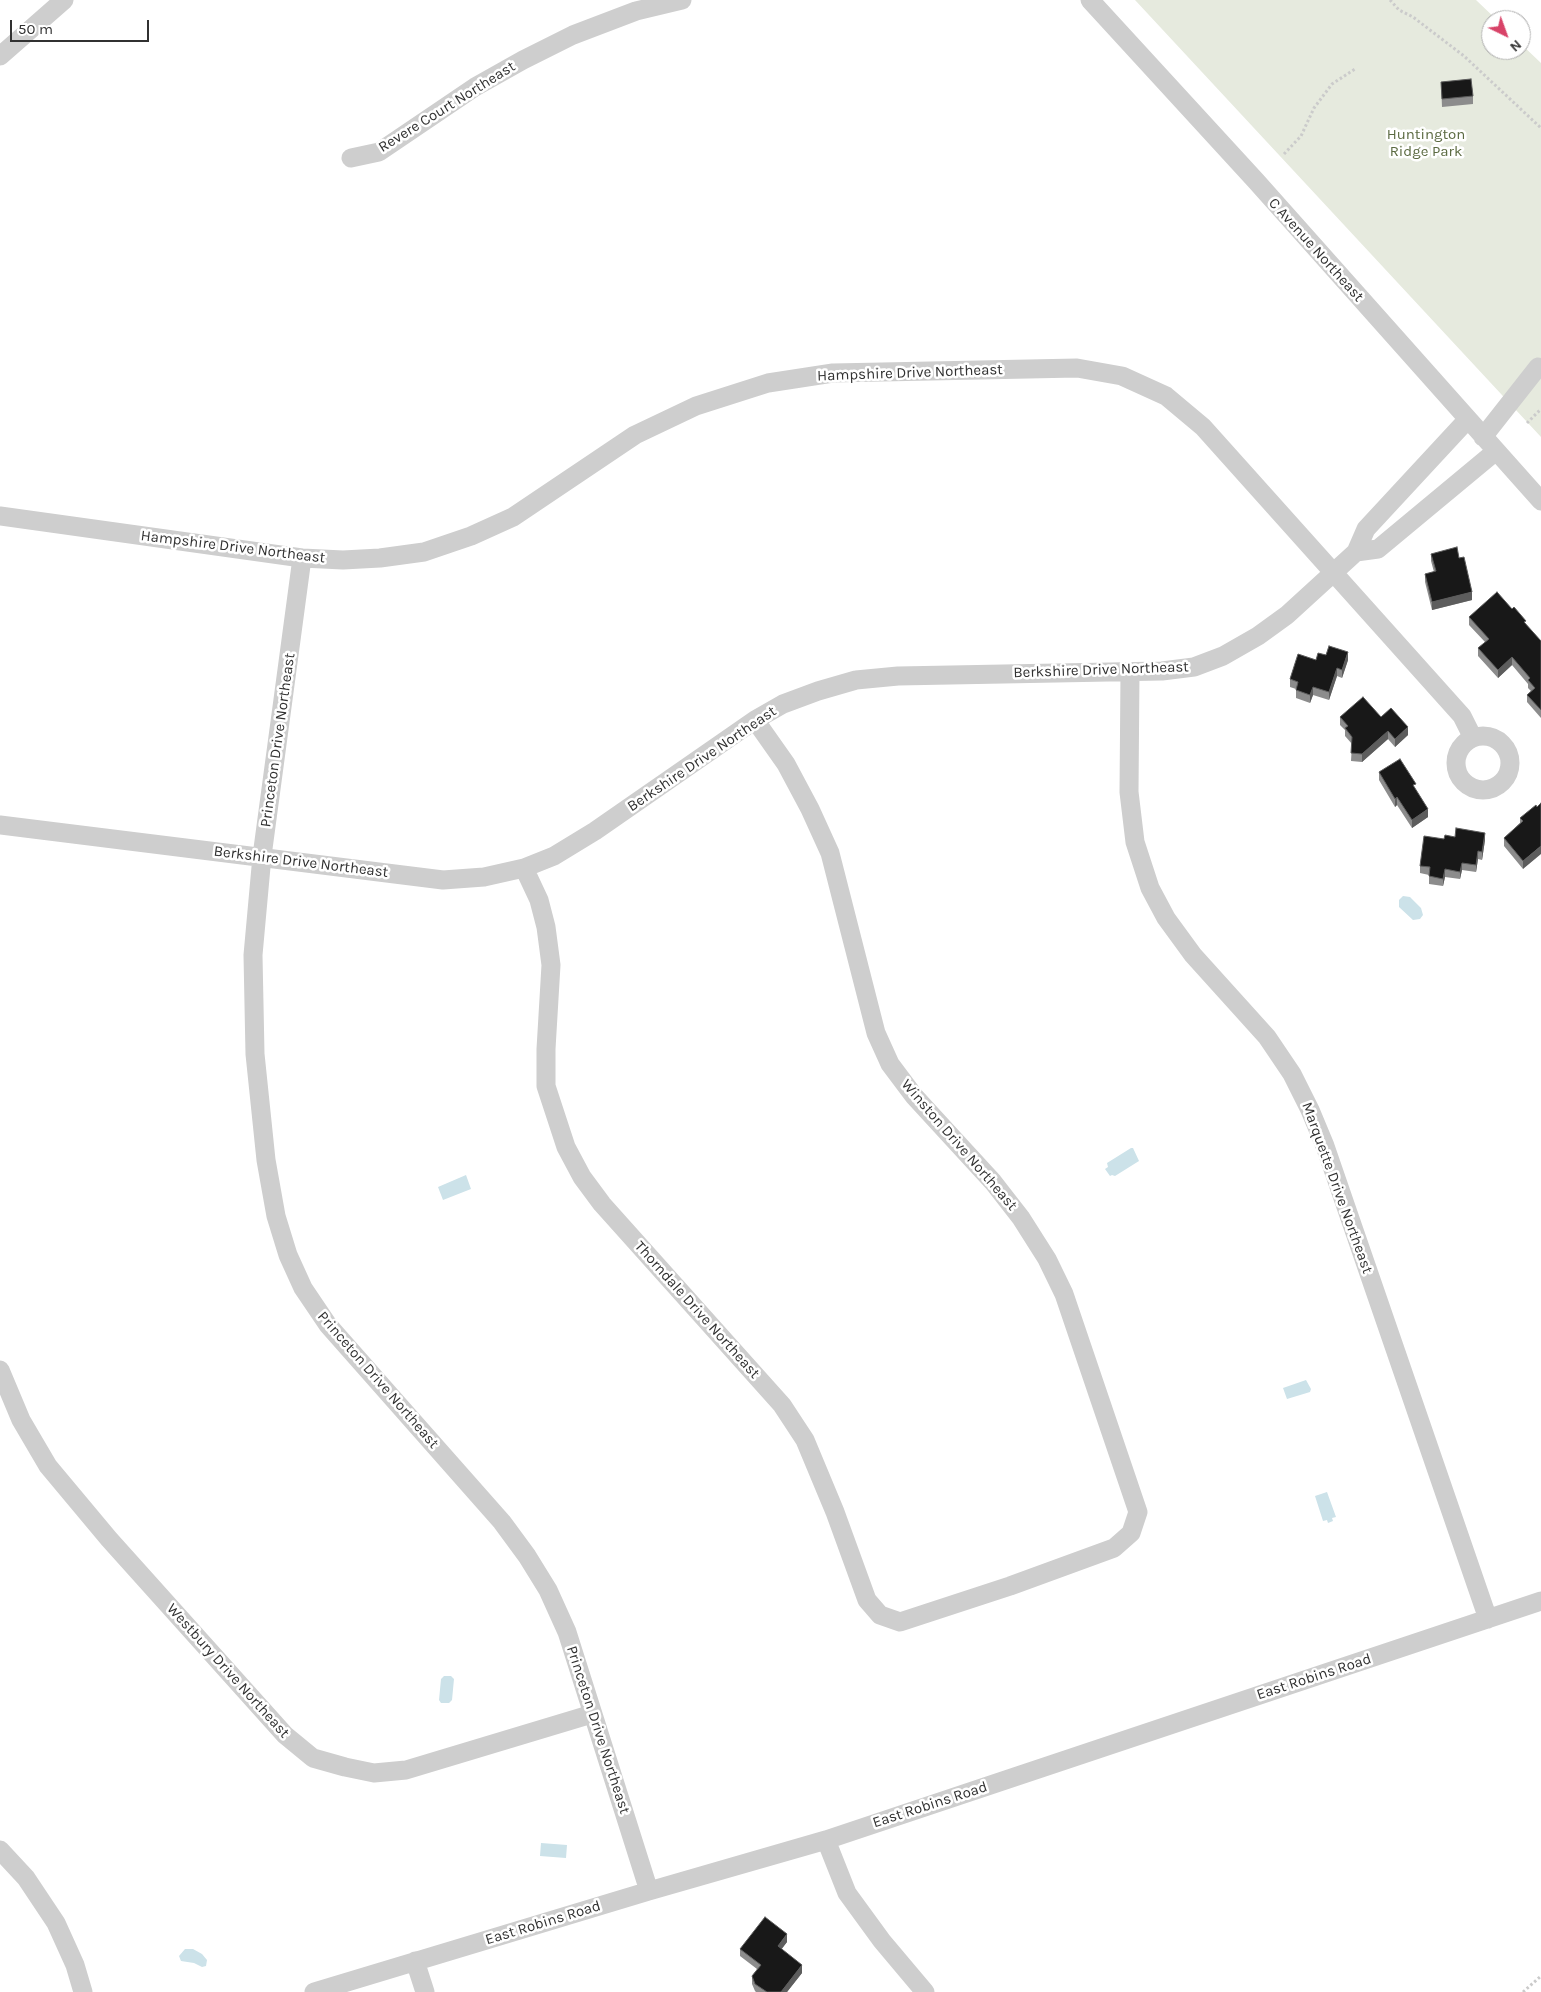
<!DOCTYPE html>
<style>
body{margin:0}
#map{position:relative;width:1541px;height:1992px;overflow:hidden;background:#fff;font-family:Karla,sans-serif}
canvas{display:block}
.north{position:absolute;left:1481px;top:10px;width:50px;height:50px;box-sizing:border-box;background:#fff;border:1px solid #adadad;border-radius:50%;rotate:138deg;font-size:14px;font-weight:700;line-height:20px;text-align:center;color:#313131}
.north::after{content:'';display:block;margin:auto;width:18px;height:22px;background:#d84368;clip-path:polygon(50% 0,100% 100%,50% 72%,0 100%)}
.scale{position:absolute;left:10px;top:20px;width:139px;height:22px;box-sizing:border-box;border:2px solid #313131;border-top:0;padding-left:6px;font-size:15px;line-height:18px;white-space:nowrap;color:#313131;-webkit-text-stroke:4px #fff;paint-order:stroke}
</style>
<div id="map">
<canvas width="1541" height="1992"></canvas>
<div class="north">N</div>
<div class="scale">50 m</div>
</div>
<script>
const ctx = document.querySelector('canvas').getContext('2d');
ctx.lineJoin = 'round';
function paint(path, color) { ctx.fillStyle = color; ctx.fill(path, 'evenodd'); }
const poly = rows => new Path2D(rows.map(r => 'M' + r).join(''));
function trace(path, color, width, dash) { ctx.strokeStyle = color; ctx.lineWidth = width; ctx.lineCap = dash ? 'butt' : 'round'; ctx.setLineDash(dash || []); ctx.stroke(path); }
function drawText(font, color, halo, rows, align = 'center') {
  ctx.font = font + ' Karla,sans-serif'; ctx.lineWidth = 5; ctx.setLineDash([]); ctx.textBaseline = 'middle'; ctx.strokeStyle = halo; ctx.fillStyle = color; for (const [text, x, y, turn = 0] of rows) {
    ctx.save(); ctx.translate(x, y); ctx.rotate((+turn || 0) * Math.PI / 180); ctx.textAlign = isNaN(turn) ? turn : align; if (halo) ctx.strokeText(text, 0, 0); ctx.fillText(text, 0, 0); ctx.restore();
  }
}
paint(poly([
 [1135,0,1476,0,1497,20,1491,20,1491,50,1521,50,1521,44,1541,63,1541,437]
]), '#e6eade');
paint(poly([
 [1403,896,1410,897,1421,908,1423,915,1420,919,1413,920,1399,907,1399,900],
 [1131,1148,1133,1148,1139,1161,1115,1176,1112,1175,1110,1176,1105,1169,1108,1167,1107,1163],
 [466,1175,471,1189,443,1200,438,1187],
 [1306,1380,1311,1389,1310,1392,1287,1399,1283,1388],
 [1327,1492,1336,1517,1332,1518,1333,1521,1328,1523,1327,1520,1323,1521,1315,1496],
 [444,1676,451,1676,454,1679,452,1700,449,1703,441,1703,439,1700,441,1679],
 [541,1843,567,1845,566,1858,540,1856],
 [185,1949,193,1949,202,1954,207,1960,206,1966,202,1967,194,1963,181,1961,179,1956]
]), '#cce2e9');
trace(poly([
 [1390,0,1399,10,1413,17,1464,56,1541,128],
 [1284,154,1301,136,1314,108,1332,84,1355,69],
 [1527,423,1541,409],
 [1523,1992,1541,1976]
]), '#cbcbcb', 3, [2.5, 2.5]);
trace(poly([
 [1090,0,1256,181,1541,501],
 [0,56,64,0],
 [351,158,379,152,475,87,523,60,573,35,636,11,682,0],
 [1483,437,1538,367],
 [0,516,302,558,343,560,380,558,424,552,471,536,513,517,635,435,696,406,768,383,833,373,1077,368,1122,376,1166,396,1203,427,1462,716,1473,738],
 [1356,552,1378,549,1496,451],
 [302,558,262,856,253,955,255,1054,266,1160,276,1216,288,1255,303,1288,328,1325,502,1522,527,1556,548,1590,567,1632,649,1891],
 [1130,673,1129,792,1135,842,1150,888,1166,918,1193,955,1267,1037,1292,1074,1310,1110,1325,1146,1488,1619],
 '1456 763a27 27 0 1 1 54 0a27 27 0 1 1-54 0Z',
 [0,825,443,880,484,877,524,868,554,856,595,831,755,720,783,704,818,691,856,680,898,676,1162,671,1194,667,1223,656,1258,636,1287,615,1356,552,1366,529,1467,420],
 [524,868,539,900,546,927,551,965,546,1049,546,1086,566,1147,582,1177,602,1204,782,1405,805,1440,835,1512,867,1600,880,1615,900,1622,1010,1586,1114,1548,1131,1533,1138,1512,1064,1294,1047,1259,1021,1218,993,1182,914,1096,890,1064,876,1033,830,853,810,809,786,764,755,720],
 [0,1370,21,1420,48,1466,109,1539,285,1735,313,1758,345,1767,374,1773,406,1770,592,1714],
 [826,1840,847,1893,882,1941,925,1992],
 [0,1850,26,1878,56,1923,75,1965,83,1992],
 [415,1961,425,1992],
 [314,1992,649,1891,826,1840,1541,1601]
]), '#cecece', 19);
paint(poly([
 [1441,82,1473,96,1473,104,1442,107],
 [1431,554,1459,558,1472,600,1432,610,1425,582,1425,574,1434,572,1431,561],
 [1469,617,1526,625,1541,641,1541,718,1527,702,1527,695,1531,691,1528,688,1528,684,1512,665,1498,678,1478,656,1478,648,1485,642,1469,625],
 [1326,655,1348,660,1342,678,1337,676,1329,700,1313,695,1310,703,1296,698,1296,689,1290,687,1290,679,1316,660],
 [1340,717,1381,717,1408,735,1395,747,1388,739,1362,762,1351,761,1352,744,1345,736,1345,730,1340,725],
 [1379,772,1416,790,1428,817,1412,828,1397,805,1395,807,1379,780],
 [1537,807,1523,869,1504,846,1504,838,1520,823,1520,818],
 [1444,839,1485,840,1482,860,1478,859,1476,872,1462,870,1460,879,1445,877,1443,886,1429,884,1429,875,1420,873,1420,866],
 [787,1942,781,1949,802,1973,787,1992,756,1992,755,1991,752,1984,752,1976,757,1969,740,1956,740,1949]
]), '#8c8c8c');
paint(poly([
 [1472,592,1472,600,1432,610,1432,602],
 [1348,652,1348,660,1342,678,1342,670],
 [1512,657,1512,665,1498,678,1498,670],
 [1337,668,1337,676,1329,700,1329,692],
 [1313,687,1313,695,1310,703,1310,695],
 [1408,727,1408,735,1395,747,1395,739],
 [1388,731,1388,739,1362,762,1362,754],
 [1397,797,1397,805,1395,807,1395,799],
 [1428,809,1428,817,1412,828,1412,820],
 [1485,833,1485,840,1482,860,1482,852],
 [1541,846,1541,854,1523,869,1523,861],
 [1478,851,1478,859,1476,872,1476,865],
 [1462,863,1462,870,1460,879,1460,872],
 [1445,869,1445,877,1443,886,1443,879],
 [787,1934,787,1942,778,1954,778,1946],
 [802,1965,802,1973,787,1992,781,1992]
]), '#5d5d5d');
const building = poly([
 [1471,79,1473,96,1442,99,1441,82,1471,79],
 [1457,547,1459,558,1464,557,1472,592,1432,602,1425,574,1436,571,1431,554,1457,547],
 [1497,592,1512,609,1514,607,1526,621,1524,622,1541,641,1541,710,1527,695,1535,688,1528,680,1530,678,1512,657,1498,670,1478,648,1489,639,1469,617,1497,592],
 [1329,646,1348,652,1342,670,1337,668,1329,692,1313,687,1310,695,1296,690,1298,682,1290,679,1298,654,1316,660,1318,653,1326,655,1329,646],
 [1363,697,1381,717,1391,708,1408,727,1395,739,1388,731,1362,754,1351,753,1352,737,1345,728,1348,726,1340,717,1363,697],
 [1400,759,1416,784,1413,785,1428,809,1412,820,1397,797,1395,799,1379,772,1400,759],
 [1541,803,1541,846,1523,861,1504,838,1523,821,1520,818,1536,805,1537,807,1541,803],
 [1456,828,1485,833,1482,852,1478,851,1476,865,1462,863,1460,872,1445,869,1443,879,1429,876,1430,867,1420,866,1424,836,1444,839,1445,835,1455,837,1456,828],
 [765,1917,787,1934,778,1946,802,1965,781,1992,767,1992,755,1984,752,1976,761,1965,740,1949,765,1917]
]);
paint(building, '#181818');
trace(building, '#5d5d5d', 1);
drawText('15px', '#313131', '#fff', [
 ["Revere Court Northeast",447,107,-32],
 ["C Avenue Northeast",1316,250,48],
 ["Hampshire Drive Northeast",910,373,-2],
 ["Hampshire Drive Northeast",233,547,7],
 ["Berkshire Drive Northeast",1101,670,-2],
 ["Princeton Drive Northeast",278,740,-82],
 ["Berkshire Drive Northeast",702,759,-34],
 ["Berkshire Drive Northeast",301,862,7],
 ["Winston Drive Northeast",959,1145,49],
 ["Marquette Drive Northeast",1337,1188,70],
 ["Thorndale Drive Northeast",697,1310,48],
 ["Princeton Drive Northeast",378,1380,49],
 ["Westbury Drive Northeast",228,1671,48],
 ["East Robins Road",1314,1677,-18],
 ["Princeton Drive Northeast",598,1730,72],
 ["East Robins Road",930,1805,-18],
 ["East Robins Road",543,1923,-17]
]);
drawText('15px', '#5b6a41', '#fff', [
 ["Huntington",1426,135],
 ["Ridge Park",1426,152]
]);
</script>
